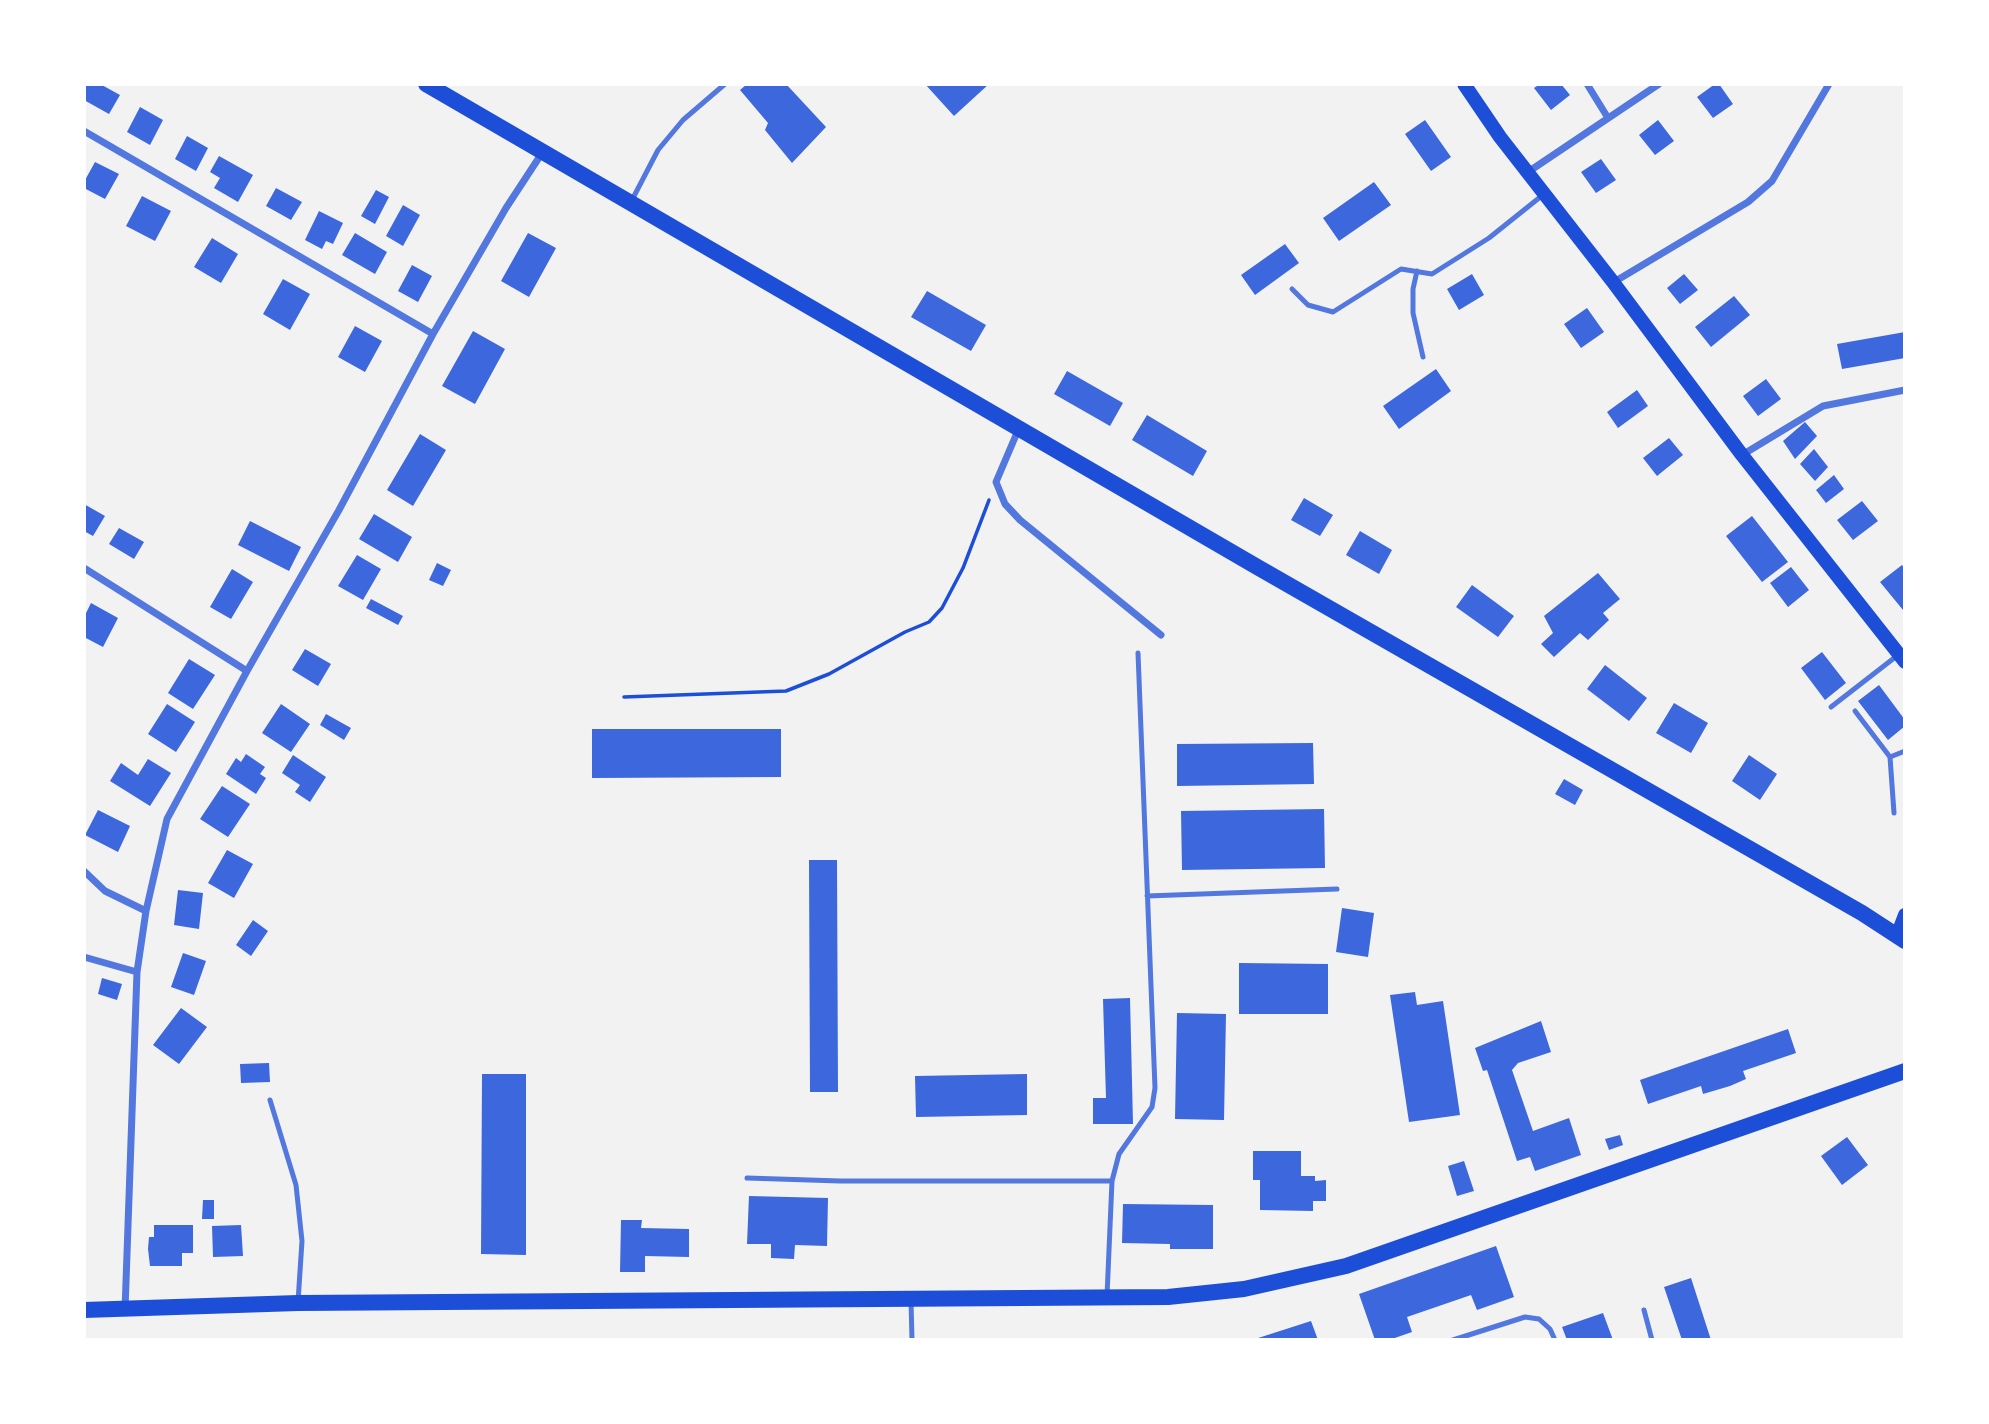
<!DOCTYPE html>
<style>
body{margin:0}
#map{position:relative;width:1989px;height:1424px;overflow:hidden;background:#f2f2f2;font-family:Inter,sans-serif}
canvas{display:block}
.frame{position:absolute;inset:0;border:86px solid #fff;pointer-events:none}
</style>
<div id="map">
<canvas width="1989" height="1424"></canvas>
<div class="frame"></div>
</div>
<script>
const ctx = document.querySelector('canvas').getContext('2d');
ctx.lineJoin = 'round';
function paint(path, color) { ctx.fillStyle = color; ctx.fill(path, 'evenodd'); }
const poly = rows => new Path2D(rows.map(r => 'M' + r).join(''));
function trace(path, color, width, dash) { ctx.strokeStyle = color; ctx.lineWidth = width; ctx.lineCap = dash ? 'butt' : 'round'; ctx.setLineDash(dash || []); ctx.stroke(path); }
paint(poly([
 [87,84,100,84,120,95,109,114,84,100,84,89],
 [747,84,786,84,826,127,792,163,765,130,768,123,740,90],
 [925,84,989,84,954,116],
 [1540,84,1561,84,1570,95,1551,110,1534,88],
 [1715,84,1719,84,1733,104,1713,118,1697,97],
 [140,107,163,120,150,145,127,132],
 [1425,120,1451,157,1431,171,1405,134],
 [1658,120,1674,141,1655,155,1639,135],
 [187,136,208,148,196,171,175,159],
 [219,156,253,175,238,202,214,188,220,178,210,172],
 [1601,159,1616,180,1596,193,1581,172],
 [95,162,119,174,105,199,84,188,84,182],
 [1374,182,1391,205,1339,241,1323,218],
 [276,188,302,202,291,220,266,206],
 [376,190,389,197,375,224,361,216],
 [142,196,171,211,155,241,126,226],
 [403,205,420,215,403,246,386,236],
 [319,211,343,223,333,244,326,241,322,249,305,240],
 [355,233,387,252,375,274,342,255],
 [528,233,556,248,529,297,501,281],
 [212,238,238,254,221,283,194,267],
 [1285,244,1299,263,1255,295,1241,275],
 [412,265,432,276,418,302,398,291],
 [1472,274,1484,295,1459,310,1447,289],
 [1684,274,1698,290,1680,304,1667,288],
 [283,279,310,294,290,330,263,314],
 [927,291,986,325,971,351,911,317],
 [1734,296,1750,315,1711,347,1695,327],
 [1587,308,1604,332,1581,348,1564,324],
 [355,326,382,341,365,372,338,357],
 [473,331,505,349,475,404,442,386],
 [1905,332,1905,358,1842,369,1837,344],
 [1436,369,1451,391,1399,429,1383,406],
 [1067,371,1123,403,1110,426,1054,394],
 [1766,379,1781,399,1758,416,1743,396],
 [1637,390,1648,406,1618,428,1607,412],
 [1147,415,1207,451,1193,476,1132,440],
 [1805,422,1817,436,1795,459,1783,441],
 [420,434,446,450,413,506,387,490],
 [1669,438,1683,455,1657,476,1643,458],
 [1814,449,1828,467,1815,481,1800,464],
 [1834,475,1844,489,1826,503,1816,490],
 [1304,498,1333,515,1320,536,1291,520],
 [1862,501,1878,521,1853,540,1837,520],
 [84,504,105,516,93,536,84,531],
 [374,514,412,537,398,562,359,539],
 [1752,516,1788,562,1762,582,1726,536],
 [250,521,301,547,289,571,238,545],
 [119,528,144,542,134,559,109,544],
 [1360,531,1392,550,1379,574,1346,555],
 [357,555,381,569,363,600,338,586],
 [437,563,451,570,443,586,429,580],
 [1902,565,1905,569,1905,608,1903,610,1880,582],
 [1791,567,1809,590,1788,607,1770,583],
 [232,569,253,582,231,619,210,607],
 [1598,573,1620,599,1603,613,1609,620,1588,640,1580,633,1554,657,1541,644,1553,633,1544,616],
 [1472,585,1514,616,1498,637,1456,607],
 [371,599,403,616,398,625,366,608],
 [91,603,118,618,103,647,84,637,84,617],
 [305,649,331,664,318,686,292,670],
 [1822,652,1846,683,1825,700,1801,668],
 [189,659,215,675,193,709,168,693],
 [1605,665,1647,698,1629,721,1587,689],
 [1879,685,1905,720,1905,726,1888,740,1858,701],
 [1674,703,1708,723,1691,753,1656,733],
 [167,704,195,722,176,752,148,734],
 [281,704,310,724,291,752,262,733],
 [326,714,351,728,344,740,320,725],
 [592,729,781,729,781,777,592,778],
 [1313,743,1314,784,1177,786,1177,744],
 [246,754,265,767,260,774,266,778,256,794,226,774,236,758,241,762],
 [293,755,326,777,310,802,295,792,300,785,282,773],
 [1749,755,1777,774,1760,800,1732,781],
 [148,759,171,773,150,806,110,781,121,763,138,775],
 [1564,779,1583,790,1575,805,1555,794],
 [222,786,250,804,228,837,200,819],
 [1324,809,1325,868,1182,870,1181,811],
 [98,810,130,826,118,852,85,835],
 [227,850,253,864,234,898,208,883],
 [809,860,837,860,838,1092,810,1092],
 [178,890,203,893,199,929,174,925],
 [1342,908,1374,913,1368,957,1336,952],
 [253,920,268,931,251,956,236,945],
 [183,953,206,961,194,995,171,987],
 [1239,963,1328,964,1328,1014,1239,1014],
 [102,978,122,984,117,1000,98,994],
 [1415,992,1417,1005,1443,1001,1460,1115,1409,1122,1390,995],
 [1130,998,1133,1124,1093,1124,1093,1098,1106,1098,1103,999],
 [181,1008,207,1027,179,1064,153,1045],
 [1177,1013,1226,1014,1224,1120,1175,1119],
 [1541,1021,1551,1052,1518,1063,1512,1070,1533,1131,1569,1118,1581,1155,1535,1171,1530,1157,1517,1161,1487,1070,1483,1071,1475,1048],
 [1788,1029,1796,1053,1743,1071,1746,1079,1730,1086,1703,1094,1701,1086,1648,1104,1640,1080],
 [269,1063,270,1082,241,1083,240,1064],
 [482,1074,526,1074,526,1255,481,1254],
 [1027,1074,1027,1115,916,1117,915,1076],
 [1620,1135,1623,1145,1609,1150,1605,1139],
 [1847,1137,1868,1165,1842,1185,1821,1156],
 [1253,1151,1301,1151,1301,1176,1315,1176,1315,1181,1326,1180,1326,1201,1313,1201,1313,1211,1260,1210,1260,1180,1253,1180],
 [1464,1161,1474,1191,1457,1196,1448,1166],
 [749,1196,828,1198,827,1246,795,1245,794,1259,771,1258,771,1244,747,1244],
 [203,1200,214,1200,214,1219,202,1219],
 [1123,1204,1213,1205,1213,1249,1170,1249,1170,1244,1122,1243],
 [621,1220,642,1220,641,1228,689,1229,689,1257,645,1256,645,1272,620,1272],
 [154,1225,193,1225,193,1253,182,1253,182,1266,150,1266,148,1249,149,1237,154,1237],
 [241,1225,243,1256,213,1257,212,1226],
 [1496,1246,1514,1297,1477,1310,1471,1295,1407,1317,1412,1332,1389,1340,1375,1340,1359,1294],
 [1691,1278,1711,1340,1682,1340,1664,1287],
 [1603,1313,1613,1340,1567,1340,1562,1327],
 [1311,1321,1318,1340,1255,1340,1255,1339]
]), '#3d67dc');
trace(poly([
 [624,697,786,691,829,674,905,632,929,622,942,608,963,568,989,500]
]), '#1d4ed8', 3.5);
trace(poly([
 [632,200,658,150,683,120,725,84],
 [1417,271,1413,289,1413,313,1423,357],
 [1292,289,1308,305,1333,312,1401,269,1432,274,1489,238,1544,194],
 [1831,707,1898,655],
 [1855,711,1890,757,1905,751],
 [1890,757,1894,813],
 [1147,896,1337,889],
 [270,1100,296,1185,302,1241,298,1302],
 [747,1178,840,1181,1112,1181],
 [1107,1296,1112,1181,1119,1154,1152,1107,1155,1088,1138,653],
 [911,1301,912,1340],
 [1644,1310,1652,1340],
 [1453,1340,1525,1317,1539,1319,1550,1329,1555,1340]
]), '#5277de', 5);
trace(poly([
 [1587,84,1608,118],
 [84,131,433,334],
 [1528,172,1659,84],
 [1614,282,1748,202,1772,181,1829,84],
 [1019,428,996,482,1005,504,1020,520,1161,635],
 [1742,455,1823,406,1905,390],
 [84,568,247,671],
 [84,871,105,891,146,911],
 [84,957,137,972],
 [125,1310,137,972,146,911,167,819,247,671,339,510,433,334,506,208,542,153]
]), '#5277de', 7);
trace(poly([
 [1464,84,1500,137,1613,282,1742,455,1905,662],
 [1897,936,1905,915]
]), '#1d4ed8', 14);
trace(poly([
 [426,84,1259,568,1862,913,1905,941],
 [84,1310,298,1303,1168,1297,1244,1289,1346,1266,1905,1071]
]), '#1d4ed8', 16);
</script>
